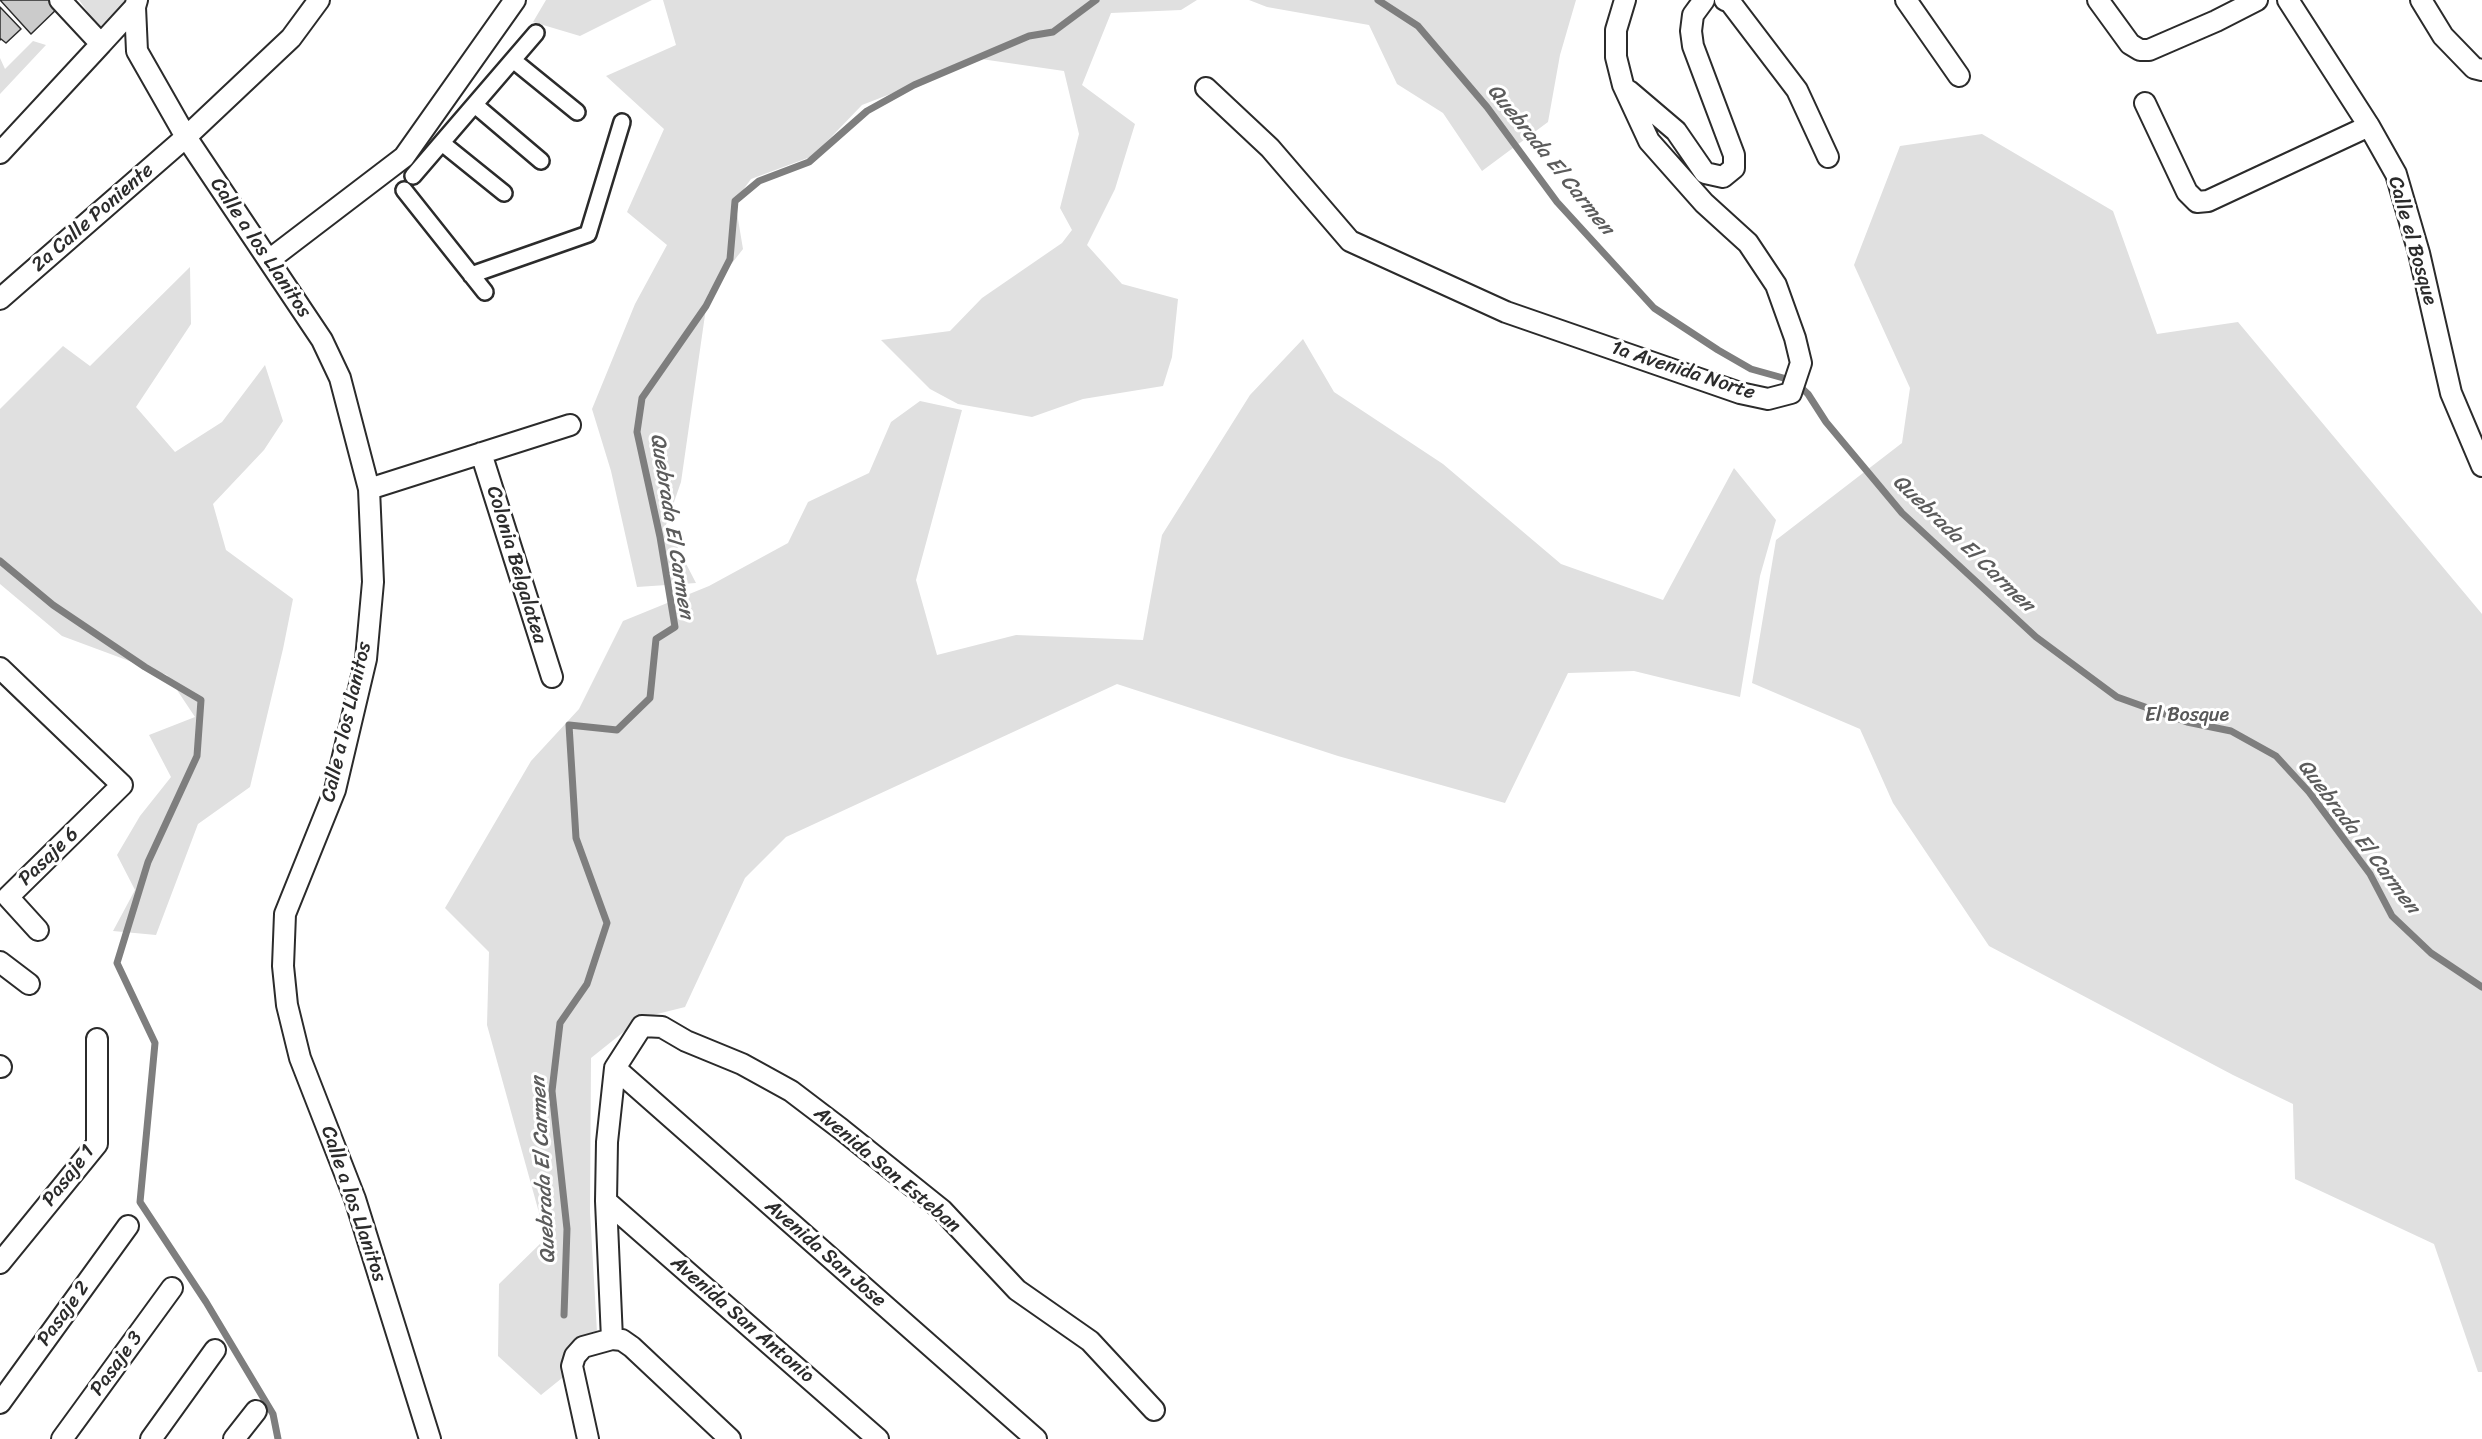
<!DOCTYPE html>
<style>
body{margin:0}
canvas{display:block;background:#fff}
</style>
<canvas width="2482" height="1439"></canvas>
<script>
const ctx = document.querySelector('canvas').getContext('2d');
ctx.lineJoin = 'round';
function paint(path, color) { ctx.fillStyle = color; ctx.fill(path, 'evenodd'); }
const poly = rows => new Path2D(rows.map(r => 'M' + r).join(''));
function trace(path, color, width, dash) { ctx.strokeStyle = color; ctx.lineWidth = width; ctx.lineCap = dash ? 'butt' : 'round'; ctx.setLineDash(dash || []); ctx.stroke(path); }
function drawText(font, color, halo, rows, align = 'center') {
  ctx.font = font + ' Sriracha,sans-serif'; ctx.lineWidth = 6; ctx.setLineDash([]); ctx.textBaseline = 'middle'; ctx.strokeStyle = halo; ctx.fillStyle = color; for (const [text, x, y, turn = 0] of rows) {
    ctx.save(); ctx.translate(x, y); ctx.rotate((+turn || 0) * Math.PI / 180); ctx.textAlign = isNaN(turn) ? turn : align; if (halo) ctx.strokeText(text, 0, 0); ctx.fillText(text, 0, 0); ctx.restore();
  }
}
paint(poly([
 [79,0,125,0,123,10,100,29],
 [546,0,652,0,580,36,533,22],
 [663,0,1197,0,1181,10,1111,13,1082,85,1135,124,1115,189,1087,245,1122,284,1178,299,1172,357,1163,386,1083,399,1032,417,958,404,930,389,881,340,950,331,982,298,1062,243,1072,230,1060,208,1079,134,1064,71,981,59,862,105,813,156,751,179,735,201,743,249,708,294,681,482,666,525,696,583,637,587,611,471,592,409,635,304,667,245,627,212,664,129,606,76,676,45],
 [1249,0,1576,0,1560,55,1548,122,1482,171,1443,113,1397,84,1369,25,1267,7],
 [33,41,46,45,0,94,0,58,5,69],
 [1982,134,2113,211,2157,334,2238,322,2482,614,2482,1372,2478,1372,2434,1244,2295,1179,2293,1104,2233,1075,1989,946,1893,803,1860,729,1752,683,1776,540,1902,443,1910,388,1854,265,1900,146],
 [190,267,191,324,136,407,175,452,222,422,265,365,283,421,264,450,213,504,226,550,293,599,283,649,250,787,198,824,156,935,113,931,135,890,117,855,140,816,171,777,149,735,195,717,167,675,62,636,0,584,0,409,63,346,90,366],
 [1303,339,1334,392,1443,464,1561,564,1663,600,1734,468,1776,520,1760,576,1740,697,1634,671,1568,673,1505,803,1338,756,1117,684,786,837,745,878,685,1007,641,1018,591,1058,590,1212,598,1349,541,1395,498,1356,499,1284,546,1238,487,1025,489,952,445,908,531,761,579,709,623,621,709,586,788,543,808,502,869,473,891,422,920,401,962,410,916,580,937,655,1016,635,1143,640,1162,535,1250,395]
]), '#e0e0e0');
trace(poly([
 [1378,0,1418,26,1487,107,1557,202,1654,308,1718,350,1751,369,1794,381,1808,394,1826,422,1902,513,2036,637,2117,697,2187,722,2231,731,2276,756,2309,792,2370,874,2392,916,2431,953,2482,987],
 [0,561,53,605,145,667,201,700,197,756,148,862,117,963,155,1043,140,1202,206,1302,273,1414,278,1439],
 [564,1315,567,1229,552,1091,560,1023,587,984,607,923,576,838,569,725,617,730,650,698,656,639,675,627,660,537,637,432,642,398,706,306,730,259,735,201,759,181,809,162,867,111,914,85,1029,36,1053,32,1096,0]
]), '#7e7e7e', 7);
const building = poly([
 [0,0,53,0,60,6,31,34,0,0],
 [0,7,21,29,6,43,1,39,0,40,0,7]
]);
paint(building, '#cbcbcb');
trace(building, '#2b2b2b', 1.5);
const pedestrian = poly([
 [513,60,577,112],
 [475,105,541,161],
 [442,143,504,193],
 [413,176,536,33],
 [404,190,485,292],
 [471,275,588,234,622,122]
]);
const minor = poly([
 [60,0,101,44,135,7],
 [137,0,135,7,137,51,186,137,322,340,340,378,369,489,373,582,366,659,335,790,285,914,283,966,287,1005,300,1058,355,1199,430,1439],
 [1725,0,1730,2,1797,90,1828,157],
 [1906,0,1959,76],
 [2098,0,2130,44,2140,50,2149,50,2216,21,2257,0],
 [2288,0,2369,126,2396,174,2419,253,2451,393,2482,466],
 [2421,0,2443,36,2474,68,2482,70],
 [1206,88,1270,148,1350,241,1506,312,1740,393,1768,399,1791,393,1801,363,1795,338,1776,285,1748,243,1704,203,1649,141,1623,85,1616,57,1616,30,1625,0],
 [1629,91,1676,131,1705,173,1723,177,1734,168,1734,155,1693,46,1691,31,1693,15,1704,0],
 [2145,103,2187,192,2197,202,2208,201,2369,126],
 [0,153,101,44],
 [269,260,404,157,515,0],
 [0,299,186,137,291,38,319,0],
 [481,453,552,677],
 [369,489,570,425],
 [0,668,122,785,8,897,38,930],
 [0,962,29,984],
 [0,1066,1,1067],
 [615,1068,1036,1439],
 [606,1201,878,1439],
 [0,1263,97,1144,97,1039],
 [612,1339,606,1201,607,1142,615,1068,642,1026,662,1027,686,1041,742,1064,791,1091,841,1129,942,1210,1017,1290,1090,1341,1154,1410],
 [0,1403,128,1226],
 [62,1439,172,1288],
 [151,1439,215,1350],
 [234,1439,256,1411],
 [588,1439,572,1366,575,1356,583,1347,612,1339,622,1340,632,1347,730,1439]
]);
trace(pedestrian, '#2b2b2b', 20);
trace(minor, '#2b2b2b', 24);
trace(pedestrian, '#fff', 15);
trace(minor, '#fff', 20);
drawText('20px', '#2b2b2b', '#fff', [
 ["2a Calle Poniente",93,218,-41],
 ["Calle el Bosque",2412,241,74],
 ["Calle a los Llanitos",260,248,56],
 ["1a Avenida Norte",1683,371,18],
 ["Colonia Belgalatea",516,565,73],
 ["Calle a los Llanitos",347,722,-77],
 ["Pasaje 6",49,857,-44],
 ["Avenida San Esteban",887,1170,40],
 ["Pasaje 1",69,1176,-52],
 ["Calle a los Llanitos",353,1204,71],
 ["Avenida San Jose",825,1254,41],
 ["Pasaje 2",64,1314,-54],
 ["Avenida San Antonio",742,1320,41],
 ["Pasaje 3",117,1364,-54]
]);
drawText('20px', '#585858', '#fff', [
 ["El Bosque",2187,716]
]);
drawText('italic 21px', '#5c5c5c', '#fff', [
 ["Quebrada El Carmen",1550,160,51],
 ["Quebrada El Carmen",671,526,81],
 ["Quebrada El Carmen",1963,544,44],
 ["Quebrada El Carmen",2358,837,53],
 ["Quebrada El Carmen",544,1170,-93]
]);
</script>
